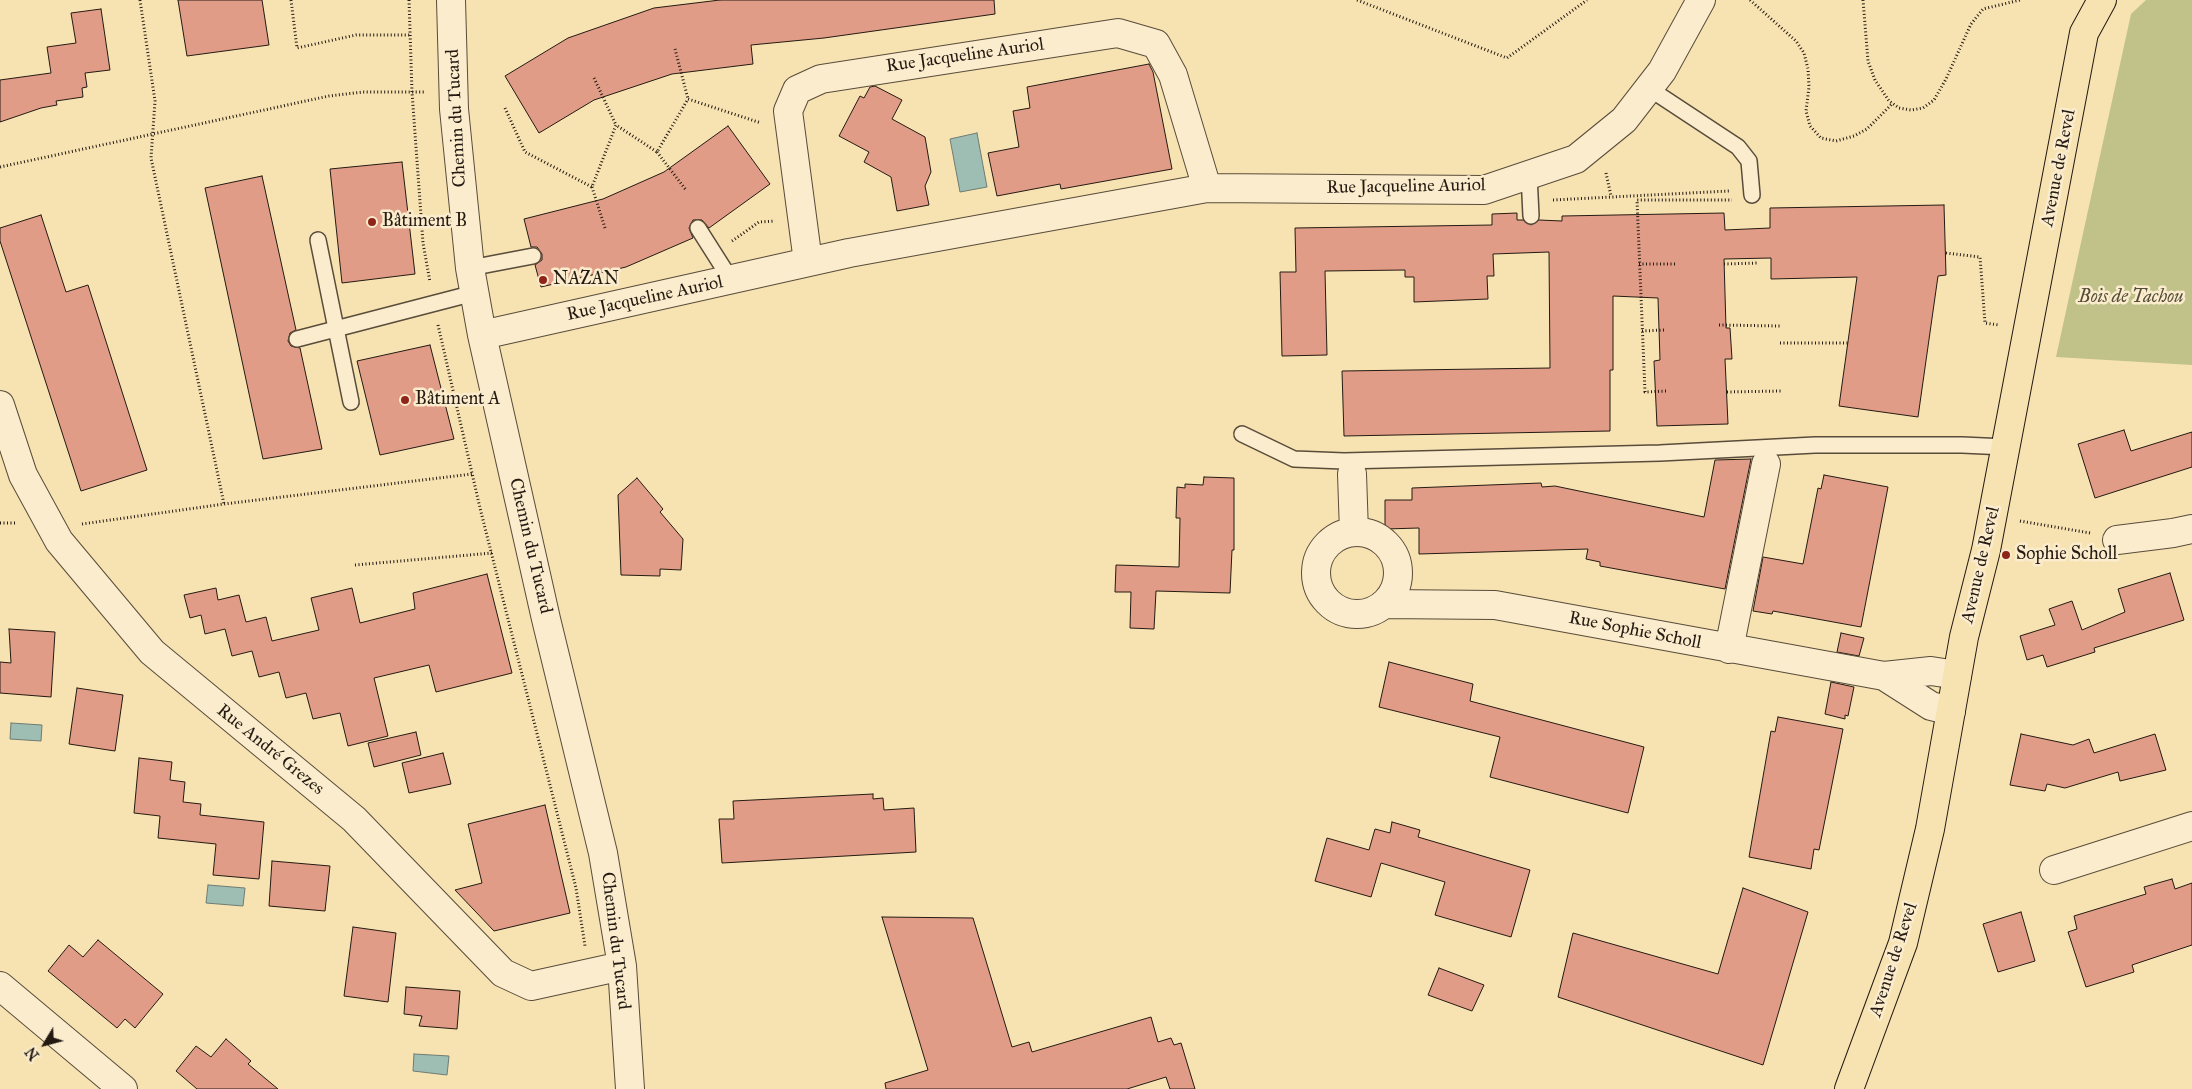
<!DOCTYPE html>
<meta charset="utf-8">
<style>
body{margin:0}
#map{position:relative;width:2192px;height:1089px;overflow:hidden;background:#f7e2b2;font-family:"IM FELL Great Primer",serif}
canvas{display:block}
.north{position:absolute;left:20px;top:1019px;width:50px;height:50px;-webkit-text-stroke:4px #faeccd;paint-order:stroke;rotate:233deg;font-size:14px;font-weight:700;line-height:20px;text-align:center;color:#241a12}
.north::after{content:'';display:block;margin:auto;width:18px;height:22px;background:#241a12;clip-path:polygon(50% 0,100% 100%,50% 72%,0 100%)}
</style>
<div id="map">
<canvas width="2192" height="1089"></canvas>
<div class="north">N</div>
</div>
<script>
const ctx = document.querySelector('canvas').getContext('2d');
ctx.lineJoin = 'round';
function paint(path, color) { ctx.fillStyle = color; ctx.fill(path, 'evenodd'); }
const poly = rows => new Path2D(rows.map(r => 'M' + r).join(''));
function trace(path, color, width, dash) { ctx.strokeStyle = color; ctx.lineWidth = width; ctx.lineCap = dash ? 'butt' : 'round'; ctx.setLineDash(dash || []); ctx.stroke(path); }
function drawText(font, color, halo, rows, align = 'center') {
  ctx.font = font + ' "IM FELL Great Primer",serif'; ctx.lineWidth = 5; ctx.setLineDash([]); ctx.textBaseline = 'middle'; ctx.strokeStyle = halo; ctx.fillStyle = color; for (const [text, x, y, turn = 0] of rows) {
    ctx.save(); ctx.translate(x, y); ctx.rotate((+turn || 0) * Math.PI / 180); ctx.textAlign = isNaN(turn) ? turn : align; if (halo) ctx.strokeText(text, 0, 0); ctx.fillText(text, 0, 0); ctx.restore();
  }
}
paint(poly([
 [2146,0,2192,0,2192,365,2056,357,2131,14]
]), '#c0c28a');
const water = poly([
 [977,133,987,187,960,192,950,139,977,133],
 [11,723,42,725,41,741,10,739,11,723],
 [208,885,245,888,243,906,206,903,208,885],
 [414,1054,449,1056,447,1075,413,1071,414,1054]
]);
paint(water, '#9ebdb3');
trace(water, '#6d7c73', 1);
const building = poly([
 [178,0,262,0,269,45,187,56,178,0],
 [720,0,994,0,995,14,824,38,751,45,753,64,672,74,594,100,539,133,505,76,568,38,654,8,720,0],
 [101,9,110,70,85,73,87,87,82,88,83,97,56,101,57,105,41,108,0,122,0,80,51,73,47,47,76,43,71,13,101,9],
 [1149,64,1153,72,1172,169,1061,189,1060,184,997,196,988,153,1019,147,1013,111,1030,108,1027,87,1149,64],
 [875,86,902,100,892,119,925,137,931,172,925,186,929,205,897,211,891,177,864,162,869,152,839,136,860,96,864,98,870,87,875,86],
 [728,126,770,184,709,228,702,220,693,220,689,228,693,238,626,267,541,287,535,265,542,260,542,254,537,247,531,247,524,219,603,199,664,172,728,126],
 [402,162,415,274,342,283,330,169,402,162],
 [262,176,296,330,290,333,288,341,291,346,300,348,322,449,263,459,205,188,262,176],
 [1944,205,1946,275,1938,276,1918,417,1839,406,1857,277,1771,279,1771,258,1724,259,1726,328,1730,328,1732,359,1725,359,1728,424,1657,426,1654,361,1660,360,1658,298,1613,296,1613,370,1610,370,1610,431,1344,436,1342,371,1550,368,1549,252,1493,254,1494,276,1487,276,1488,299,1414,302,1414,277,1405,277,1405,270,1325,271,1327,355,1282,356,1280,272,1296,272,1295,228,1492,225,1492,214,1517,213,1517,220,1523,220,1531,225,1539,220,1562,221,1562,216,1724,213,1725,230,1770,228,1770,208,1944,205],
 [41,215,66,292,88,285,147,470,81,491,0,241,0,228,41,215],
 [430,345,454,439,380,455,357,361,430,345],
 [2124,430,2131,451,2192,432,2192,467,2095,498,2078,444,2124,430],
 [1751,459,1725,589,1600,566,1600,562,1586,559,1588,549,1419,554,1419,528,1385,529,1385,500,1412,500,1412,488,1541,483,1542,487,1555,486,1704,517,1715,460,1751,459],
 [1824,475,1888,487,1861,627,1773,611,1772,614,1753,611,1763,557,1803,564,1818,488,1821,489,1824,475],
 [1204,477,1234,478,1234,550,1232,550,1230,593,1156,591,1154,629,1130,628,1131,592,1115,592,1116,565,1179,567,1180,518,1176,518,1177,487,1185,488,1185,484,1203,485,1204,477],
 [637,478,663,509,660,512,683,539,681,570,660,569,660,576,621,575,618,495,637,478],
 [2170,573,2184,620,2094,648,2095,652,2047,667,2043,655,2027,660,2020,636,2055,625,2049,609,2072,601,2082,630,2125,612,2118,589,2170,573],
 [487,574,512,673,436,692,429,665,374,678,388,736,348,746,340,713,313,719,306,693,286,698,279,672,259,677,252,651,232,656,225,629,205,634,201,615,190,618,184,595,216,588,218,600,239,595,246,622,266,617,272,641,319,630,311,598,352,588,360,623,415,609,413,593,487,574],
 [9,629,55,632,51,697,0,693,0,662,11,663,9,629],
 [1841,633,1864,638,1859,656,1837,652,1841,633],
 [1389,662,1473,684,1470,701,1644,747,1628,813,1490,777,1500,737,1379,707,1389,662],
 [1831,682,1854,687,1848,716,1845,715,1845,719,1825,714,1831,682],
 [77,688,123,695,115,751,69,744,77,688],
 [1778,717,1843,729,1819,850,1814,849,1811,869,1749,857,1771,731,1775,732,1778,717],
 [416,732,421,755,374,767,368,743,416,732],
 [2021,734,2073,745,2089,739,2094,753,2155,734,2166,770,2120,781,2118,772,2065,788,2047,784,2045,791,2010,785,2021,734],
 [443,753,451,784,409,793,402,763,443,753],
 [139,758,172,762,170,780,185,782,183,802,201,804,200,815,264,822,259,879,213,875,216,844,158,838,160,816,134,813,139,758],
 [873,794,873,799,883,798,884,810,914,808,916,852,722,863,719,819,734,819,733,801,873,794],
 [545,805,570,913,494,931,455,890,482,883,468,824,545,805],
 [1392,822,1420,830,1418,837,1530,870,1511,937,1435,915,1445,882,1381,863,1371,897,1315,881,1327,838,1369,850,1375,829,1390,833,1392,822],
 [272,861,330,866,325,911,269,906,272,861],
 [2172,879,2175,889,2192,883,2192,945,2132,965,2134,972,2086,987,2068,932,2077,929,2074,916,2146,894,2144,887,2172,879],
 [1743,888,1808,912,1763,1065,1558,997,1573,933,1718,974,1743,888],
 [2021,912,2035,961,1998,972,1983,924,2021,912],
 [882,917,973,918,1012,1047,1029,1042,1032,1052,1151,1017,1158,1042,1171,1038,1174,1045,1181,1043,1195,1089,1170,1089,1166,1077,1127,1089,886,1089,885,1083,928,1070,882,917],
 [353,927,396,933,388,1002,344,996,353,927],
 [98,940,163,994,135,1028,125,1019,117,1028,48,971,69,945,83,957,98,940],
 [1439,968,1484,985,1472,1011,1428,995,1439,968],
 [406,987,460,991,457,1029,419,1026,422,1016,404,1014,406,987],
 [226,1039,251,1061,248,1064,278,1089,197,1089,176,1071,196,1046,211,1057,226,1039]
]);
paint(building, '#e09c86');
trace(building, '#241a12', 1);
const lane = poly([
 [1650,89,1738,147,1749,161,1752,195],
 [1529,175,1531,216],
 [698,228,731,280],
 [318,240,351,402],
 [470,268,533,256],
 [297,339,474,293],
 [1242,434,1294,459,1344,461,1660,453,1815,445,1962,445,2006,447]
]);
const street = poly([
 [451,0,454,109,470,268,482,335,546,619,603,853,622,966,630,1089],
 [808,262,788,111,797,90,821,79,1118,33,1156,44,1173,75,1207,188],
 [482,335,849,253,1207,188,1484,190,1576,159,1624,120,1662,71,1701,0],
 [0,405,23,475,59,541,152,652,354,819,503,973,531,986,622,966],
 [1352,474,1354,532],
 '1316 573a41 41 0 1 1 82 0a41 41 0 1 1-82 0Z',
 [2117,540,2173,533,2192,529],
 [1384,604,1495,605,1884,676,1931,671,1957,675],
 [1729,649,1766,464],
 [1884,676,1931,706,1951,711],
 [2054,870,2192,826],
 [0,986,123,1089]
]);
const primary = poly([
 [1849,1089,1903,943,1930,829,1964,637,1986,550,2084,33,2102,0]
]);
trace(lane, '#594c3a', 18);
trace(street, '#594c3a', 30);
trace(primary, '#241a12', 30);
trace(poly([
 [140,0,155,101,151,158,224,504],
 [291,0,297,48,356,35,410,35],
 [409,0,412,92,423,243,430,282],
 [1357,0,1507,58,1587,0],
 [1750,0,1796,41,1804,53,1808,69,1809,87,1806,111,1810,126,1821,138,1836,141,1854,136,1867,129,1893,103],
 [1863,0,1868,61,1875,80,1889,101,1899,108,1911,110,1923,108,1934,100,1946,79,1971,24,1983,9,2020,0],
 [675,49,688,99],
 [594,78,616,125],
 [505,108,525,152,592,187,616,125,657,152,688,99,761,123],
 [657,152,686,190],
 [0,167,329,96,363,92,424,92],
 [1606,173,1611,196],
 [592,187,605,228],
 [1553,200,1729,191],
 [732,241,759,222,775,221],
 [1946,253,1980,257,1985,323,1999,325],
 [1639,264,1675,264],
 [1724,264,1758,263],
 [438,325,480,508,576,888,585,946],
 [1719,325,1780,326],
 [1642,331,1664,330],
 [1780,343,1848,343],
 [1666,391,1645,392,1637,200,1732,200],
 [1727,392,1781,391],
 [2020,521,2090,533],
 [0,523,17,523],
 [82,524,224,504,472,474],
 [355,565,492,553]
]), '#241a12', 3, [1, 2.5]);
trace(lane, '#faeccd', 15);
trace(street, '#faeccd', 28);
trace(primary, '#f7e2b2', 28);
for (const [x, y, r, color] of [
 [372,222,5,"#8f2418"],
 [543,280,5,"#8f2418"],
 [405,400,5,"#8f2418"],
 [2006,555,5,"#8f2418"]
]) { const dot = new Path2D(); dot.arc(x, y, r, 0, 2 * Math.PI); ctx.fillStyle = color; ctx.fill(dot); trace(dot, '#faeccd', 2); }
drawText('18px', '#241a12', '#faeccd', [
 ["Rue Jacqueline Auriol",965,56,-8],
 ["Chemin du Tucard",457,118,-93],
 ["Avenue de Revel",2059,168,-79],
 ["Rue Jacqueline Auriol",1406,187,-1],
 ["Rue Jacqueline Auriol",645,299,-12],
 ["Chemin du Tucard",530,546,77],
 ["Avenue de Revel",1981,565,-77],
 ["Rue Sophie Scholl",1635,631,11],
 ["Rue André Grezes",270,750,39],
 ["Chemin du Tucard",615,941,83],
 ["Avenue de Revel",1894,960,-72]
]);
drawText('18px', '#241a12', '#faeccd', [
 ["Bâtiment B",382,222],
 ["NAZAN",553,280],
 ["Bâtiment A",415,400],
 ["Sophie Scholl",2016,555]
], 'left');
drawText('italic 18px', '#534c36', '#faeccd', [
 ["Bois de Tachou",2131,298]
]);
</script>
